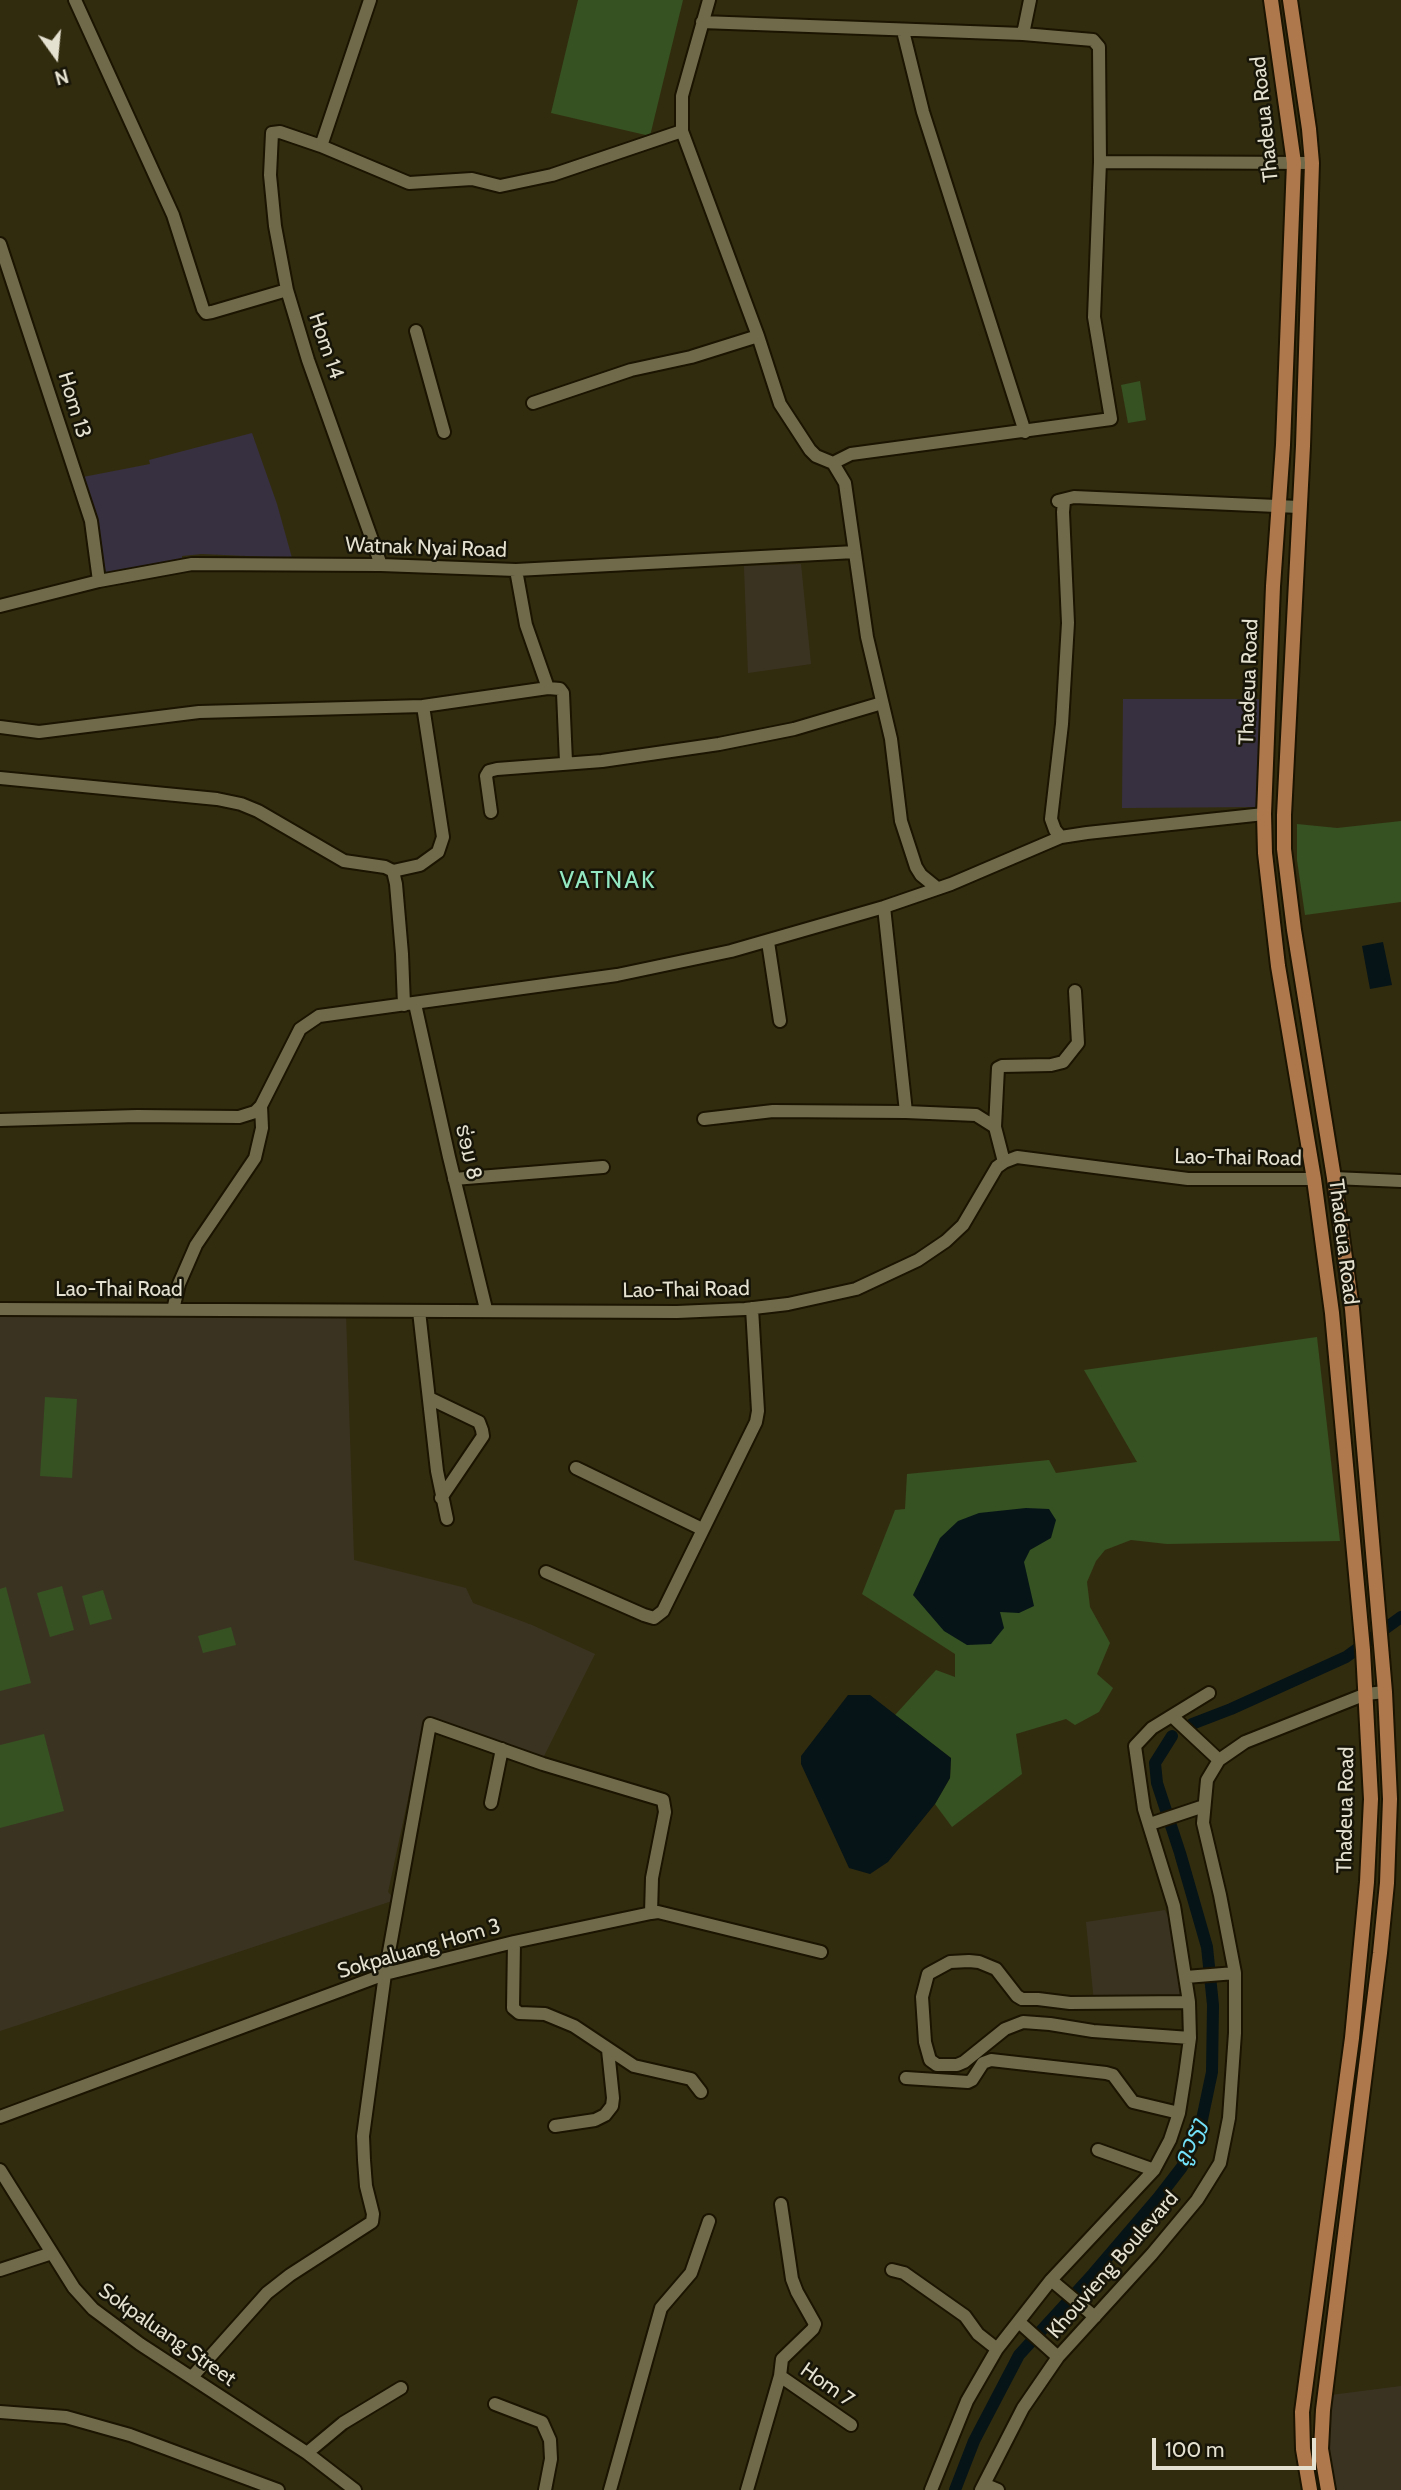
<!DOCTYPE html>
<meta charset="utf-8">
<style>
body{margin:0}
#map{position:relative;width:1401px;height:2490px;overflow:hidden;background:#322c0f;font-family:Cabin,sans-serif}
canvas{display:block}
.north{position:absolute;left:21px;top:21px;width:70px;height:70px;-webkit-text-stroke:5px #171508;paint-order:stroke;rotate:165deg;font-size:19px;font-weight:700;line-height:28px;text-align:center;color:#e5e1d0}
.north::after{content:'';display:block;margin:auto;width:24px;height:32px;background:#e5e1d0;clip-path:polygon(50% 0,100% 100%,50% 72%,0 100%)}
.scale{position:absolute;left:1152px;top:2438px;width:164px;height:32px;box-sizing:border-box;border:4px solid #e5e1d0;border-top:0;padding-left:9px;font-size:21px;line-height:24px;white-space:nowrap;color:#e5e1d0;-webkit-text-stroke:5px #171508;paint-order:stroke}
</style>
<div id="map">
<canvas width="1401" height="2490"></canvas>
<div class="north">N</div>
<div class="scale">100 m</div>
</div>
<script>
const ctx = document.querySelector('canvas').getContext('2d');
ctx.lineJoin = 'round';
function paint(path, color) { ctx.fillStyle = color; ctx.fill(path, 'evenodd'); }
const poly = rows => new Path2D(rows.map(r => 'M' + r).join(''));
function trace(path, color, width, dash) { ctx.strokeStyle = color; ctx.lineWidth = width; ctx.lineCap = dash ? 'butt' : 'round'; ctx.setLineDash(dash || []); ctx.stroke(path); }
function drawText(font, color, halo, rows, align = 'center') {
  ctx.font = font + ' Cabin,"Noto Sans Lao",sans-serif'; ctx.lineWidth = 5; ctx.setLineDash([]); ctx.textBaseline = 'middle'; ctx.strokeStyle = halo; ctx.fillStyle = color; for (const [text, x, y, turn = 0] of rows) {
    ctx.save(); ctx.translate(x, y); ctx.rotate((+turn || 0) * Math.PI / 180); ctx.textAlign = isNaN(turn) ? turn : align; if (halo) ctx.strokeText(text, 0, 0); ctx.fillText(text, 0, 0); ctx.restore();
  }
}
paint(poly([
 [252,433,277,504,292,558,202,554,182,556,182,563,106,574,83,477,150,464,149,460],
 [1123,699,1259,699,1259,807,1122,808]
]), '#373041');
paint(poly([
 [801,564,811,664,748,673,744,566],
 [0,1312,346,1315,354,1560,466,1588,473,1603,532,1625,595,1654,542,1760,425,1719,388,1892,395,1900,0,2031],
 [1165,1910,1174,1930,1182,1995,1094,2002,1086,1922],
 [1401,2386,1401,2490,1337,2490,1329,2463,1331,2395]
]), '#3b3322');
paint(poly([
 [578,0,683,0,650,136,551,113],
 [1140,381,1146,420,1128,423,1121,385],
 [1401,821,1401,902,1305,915,1297,860,1297,824,1337,828],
 [1317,1337,1340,1541,1167,1544,1131,1540,1105,1550,1096,1561,1087,1582,1090,1607,1110,1643,1097,1674,1113,1688,1099,1712,1075,1725,1066,1719,1016,1734,1022,1774,952,1827,935,1804,950,1778,951,1758,895,1715,936,1670,955,1677,955,1654,862,1594,895,1510,905,1509,907,1474,1049,1460,1056,1473,1137,1462,1084,1370],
 [45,1397,77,1399,72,1478,40,1476],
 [62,1586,74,1630,50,1637,37,1593],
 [6,1587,31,1683,0,1691,0,1589],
 [103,1590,112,1619,90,1625,82,1596],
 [231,1627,236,1645,203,1653,198,1636],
 [44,1734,64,1811,0,1828,0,1745]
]), '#365222');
paint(poly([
 [1383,942,1392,985,1370,989,1362,946],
 [1026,1508,1049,1509,1056,1520,1051,1538,1030,1550,1024,1562,1034,1606,1019,1613,1000,1612,1004,1628,991,1644,967,1645,944,1631,913,1595,940,1538,958,1521,979,1513],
 [848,1695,870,1695,951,1758,950,1778,935,1804,888,1862,870,1874,849,1868,801,1764,801,1756]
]), '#061417');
trace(poly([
 [1192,1724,1231,1709,1346,1657,1401,1617],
 [955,2490,974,2441,1019,2355,1093,2274,1158,2198,1182,2167,1200,2129,1212,2072,1213,2005,1207,1947,1180,1853,1157,1783,1155,1763,1172,1736]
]), '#061417', 12);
const minor = poly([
 [75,0,173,215,203,309,206,313,212,312,287,290],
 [709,0,682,96,682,131,758,336,780,404,810,450,816,456,833,463,845,483,867,637,891,739,901,821,916,867,921,875,937,888],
 [702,22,1023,34,1093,40,1099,47,1100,162,1094,317,1111,419,851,454,833,463],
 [903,31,923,112,1025,432],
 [1023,34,1030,0],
 [321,146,370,0],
 [1100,162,1312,163],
 [0,244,91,521,99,581],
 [416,331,444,432],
 [533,403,631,370,691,357,758,336],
 [1058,501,1074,497,1299,507],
 [381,565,308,360,287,290,275,226,270,175,272,133,280,132,321,146,409,183,472,179,500,186,552,175,682,131],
 [516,570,526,625,548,688],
 [0,606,99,581,192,564,381,565,516,570,855,552],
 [0,727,39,732,199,712,423,706,548,688,560,689,563,693,566,762],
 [0,778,217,799,241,804,258,811,344,861,385,867,393,871,420,865,438,852,443,837,423,706],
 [491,812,486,776,489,771,497,769,602,761,719,744,794,729,882,703],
 [1061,837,1055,830,1051,819,1062,724,1068,623,1063,512,1064,501],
 [393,871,396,884,402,954,404,1005],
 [884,907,906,1112],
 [768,942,780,1021],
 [415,1004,449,1157,486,1309],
 [704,1119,773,1111,906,1112,976,1115,995,1127],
 [0,1120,137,1116,239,1117,255,1112,261,1106,300,1029,319,1016,617,975,731,951,884,907,951,884,1061,837,1087,833,1264,814],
 [1004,1162,995,1127,998,1068,1002,1066,1051,1065,1063,1062,1078,1043,1075,991],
 [1334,1178,1401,1181],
 [454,1179,603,1167],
 [0,1309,677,1312,745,1309,788,1304,856,1289,918,1260,946,1241,963,1225,997,1167,1004,1162,1017,1157,1188,1179,1314,1179],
 [173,1310,179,1284,196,1245,255,1158,262,1128,261,1106],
 [419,1311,437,1471,447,1519],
 [429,1398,479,1422,482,1430,483,1436,441,1498],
 [576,1468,702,1529],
 [546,1572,644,1615,654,1618,663,1611,756,1422,758,1411,752,1308],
 [1173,1717,1219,1760],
 [491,1803,502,1749],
 [1150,1824,1204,1806],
 [514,1942,513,2008,519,2013,545,2014,574,2026,634,2066,691,2079,701,2092],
 [1186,1977,1235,1973],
 [1189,2002,1070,2003,1038,1999,1022,1999,1017,1996,996,1969,979,1962,969,1961,950,1962,928,1974,922,1997,925,2042,930,2060,937,2065,957,2065,964,2062,1005,2029,1023,2022,1050,2024,1093,2031,1190,2038],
 [906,2078,968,2082,972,2080,983,2063,991,2060,1106,2073,1113,2075,1133,2102,1179,2113],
 [0,2117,385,1974,514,1942,651,1913,658,1912,821,1952],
 [555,2126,595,2120,605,2115,612,2106,613,2098,608,2050],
 [1098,2150,1154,2170],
 [0,2170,74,2288,93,2309,140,2344,307,2453,355,2490],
 [0,2270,52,2253],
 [892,2270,904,2273,965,2316,978,2334,997,2349],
 [1051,2280,1095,2317],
 [1019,2322,1058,2357],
 [780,2376,851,2425],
 [192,2377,267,2293,290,2275,372,2222,373,2214,366,2186,364,2160,363,2136,385,1974,430,1724,543,1764,663,1800,665,1812,652,1878,651,1913],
 [495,2404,542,2422,550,2440,551,2459,545,2490],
 [0,2412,66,2417,130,2435,278,2490],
 [307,2453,343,2423,401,2388],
 [984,2484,998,2490],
 [610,2490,661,2308,691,2273,709,2221],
 [747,2490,780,2376,782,2359,813,2329,815,2324,797,2292,792,2279,781,2204],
 [931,2490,967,2401,997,2349,1051,2280,1154,2170,1170,2140,1179,2113,1185,2075,1190,2038,1189,2002,1174,1906,1144,1809,1135,1746,1152,1728,1209,1693],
 [981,2490,1023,2408,1058,2357,1152,2254,1197,2200,1220,2163,1229,2118,1235,2033,1235,1973,1220,1895,1203,1823,1207,1780,1219,1760,1245,1742,1366,1694,1385,1692]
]);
const major = poly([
 [1271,0,1294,163,1283,445,1273,586,1264,814,1265,853,1278,966,1314,1179,1332,1313,1363,1650,1371,1799,1367,1882,1352,2038,1302,2412,1303,2449,1310,2490],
 [1290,0,1309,129,1312,163,1303,446,1284,815,1284,849,1294,930,1334,1178,1352,1309,1385,1692,1390,1799,1387,1883,1380,1953,1323,2410,1321,2449,1328,2490]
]);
trace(minor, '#1a1400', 16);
trace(major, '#1a1400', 18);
trace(minor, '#706a4b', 12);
trace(major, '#ae784c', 14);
drawText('21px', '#e5e1d0', '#171508', [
 ["Thadeua Road",1265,119,-96],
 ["Hom 14",326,346,71],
 ["Hom 13",74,405,73],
 ["Watnak Nyai Road",426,548,2],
 ["Thadeua Road",1249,682,-88],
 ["ຮ່ອມ 8",468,1152,77],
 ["Lao-Thai Road",1238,1158,1],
 ["Thadeua Road",1343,1242,83],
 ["Lao-Thai Road",119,1290],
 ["Lao-Thai Road",686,1290,-1],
 ["Thadeua Road",1346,1810,-89],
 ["Sokpaluang Hom 3",419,1949,-16],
 ["Khouvieng Boulevard",1113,2265,-49],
 ["Sokpaluang Street",167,2335,35],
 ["Hom 7",827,2385,35]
]);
drawText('italic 23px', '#73e2fb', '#171508', [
 ["ຄູວຽງ",1190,2143,-66]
]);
ctx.letterSpacing = '2px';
drawText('24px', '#93e8c1', '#171508', [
 ["VATNAK",608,881]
]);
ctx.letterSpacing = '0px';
</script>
